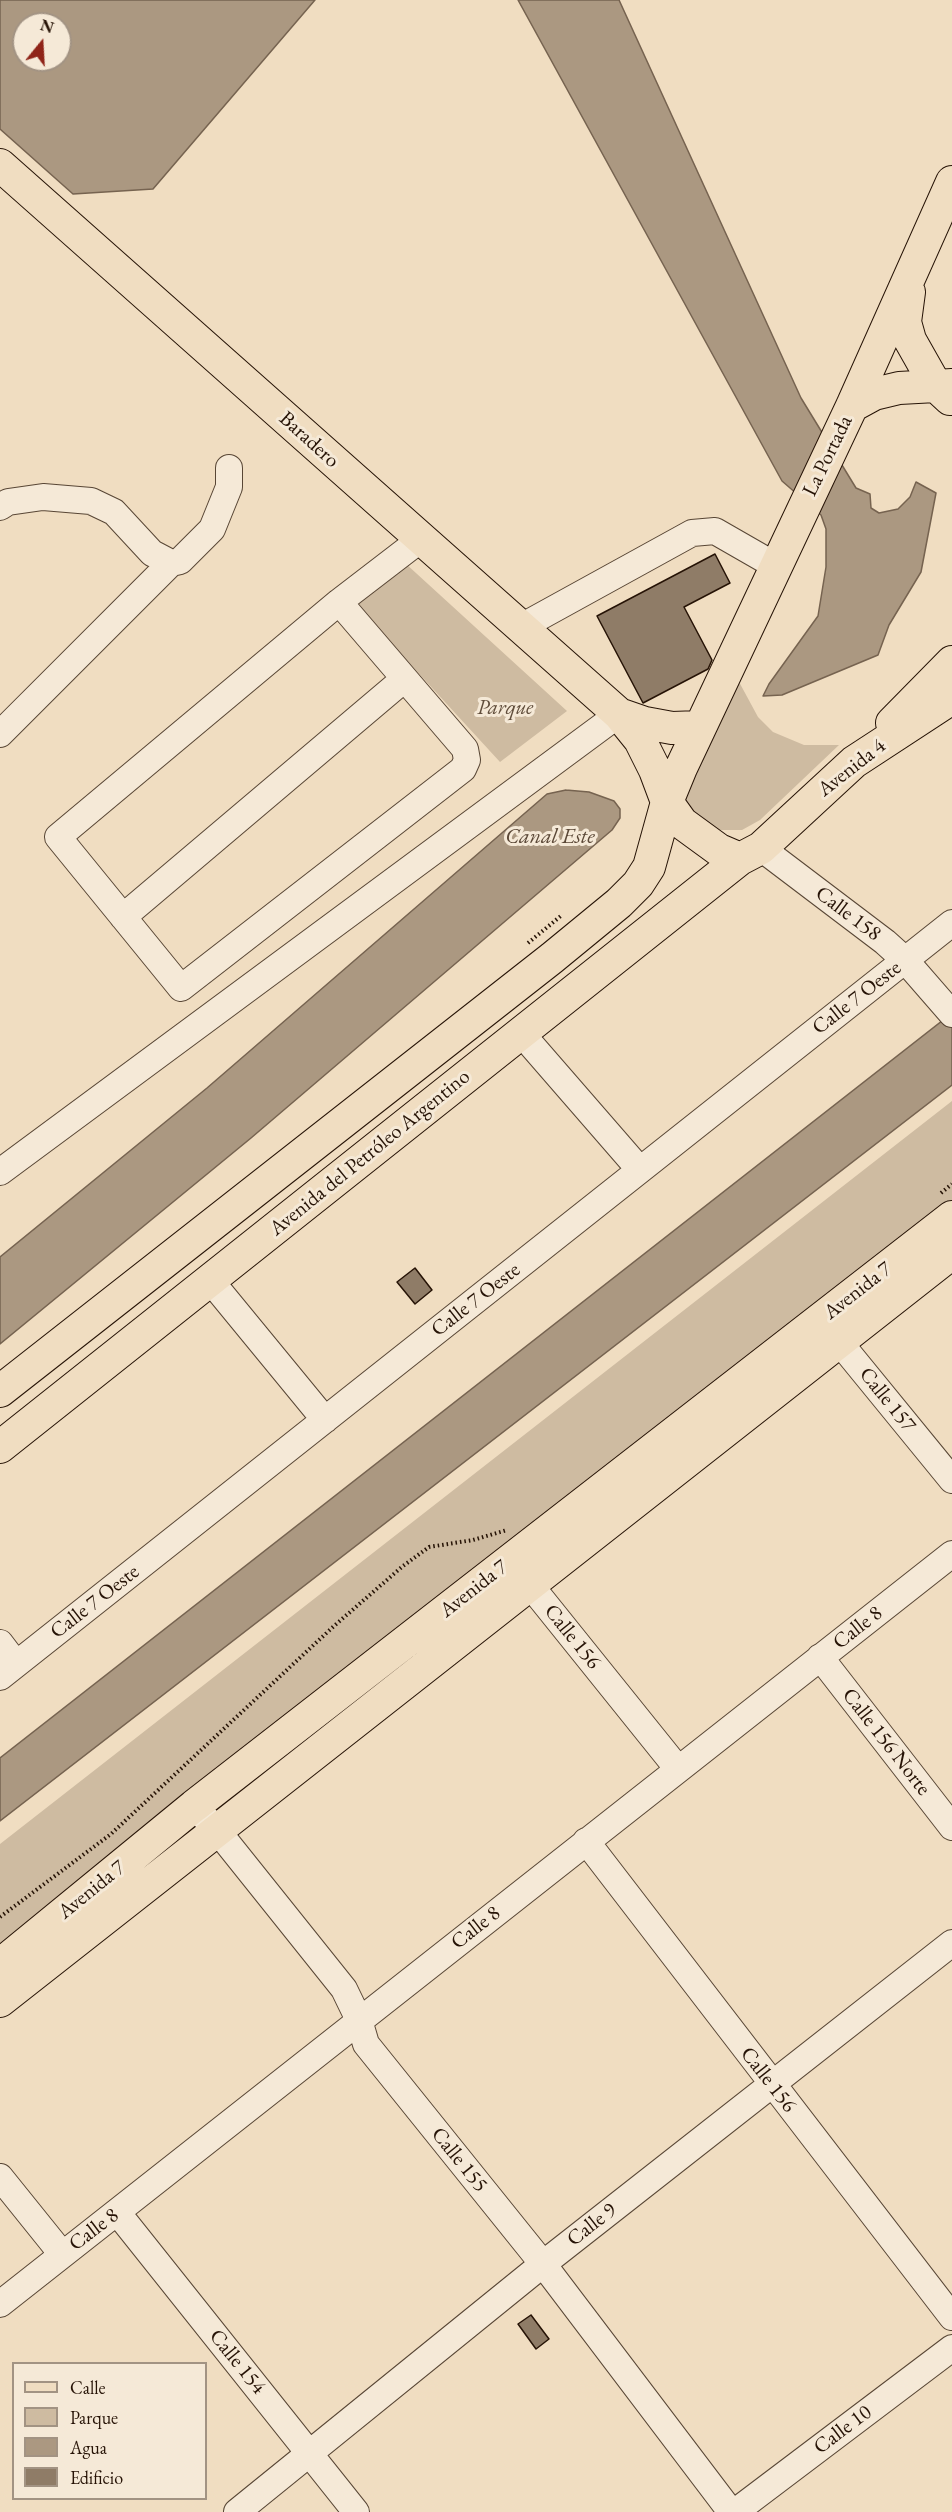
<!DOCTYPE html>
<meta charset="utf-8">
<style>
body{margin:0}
#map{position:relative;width:952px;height:2512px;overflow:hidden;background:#f0ddc1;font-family:"EB Garamond",serif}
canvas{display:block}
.legend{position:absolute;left:12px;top:2362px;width:195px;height:138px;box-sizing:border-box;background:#f5e9d7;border:2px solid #a29383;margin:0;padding:8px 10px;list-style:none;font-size:18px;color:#261306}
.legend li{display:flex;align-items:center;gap:12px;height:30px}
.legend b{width:30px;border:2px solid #a29383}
.north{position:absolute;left:12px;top:12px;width:60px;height:60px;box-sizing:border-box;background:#f5e9d7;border:2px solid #a29383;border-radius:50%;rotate:18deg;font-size:16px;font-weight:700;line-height:24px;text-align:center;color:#261306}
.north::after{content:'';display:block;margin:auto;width:21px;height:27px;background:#8f2418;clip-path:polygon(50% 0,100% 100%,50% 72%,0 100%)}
</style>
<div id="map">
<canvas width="952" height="2512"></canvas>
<ul class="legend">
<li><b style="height:8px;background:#f0ddc1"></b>Calle</li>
<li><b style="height:16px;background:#cebba1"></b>Parque</li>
<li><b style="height:16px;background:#ab9881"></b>Agua</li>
<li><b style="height:16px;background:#8f7c67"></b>Edificio</li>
</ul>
<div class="north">N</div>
</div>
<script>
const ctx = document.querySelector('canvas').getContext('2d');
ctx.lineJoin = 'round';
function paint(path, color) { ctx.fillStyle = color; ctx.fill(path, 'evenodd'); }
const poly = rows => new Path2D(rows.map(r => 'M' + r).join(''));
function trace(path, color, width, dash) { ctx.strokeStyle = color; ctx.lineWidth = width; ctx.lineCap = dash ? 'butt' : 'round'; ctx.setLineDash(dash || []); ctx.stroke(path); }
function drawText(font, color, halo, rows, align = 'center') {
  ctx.font = font + ' "EB Garamond",serif'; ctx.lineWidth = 6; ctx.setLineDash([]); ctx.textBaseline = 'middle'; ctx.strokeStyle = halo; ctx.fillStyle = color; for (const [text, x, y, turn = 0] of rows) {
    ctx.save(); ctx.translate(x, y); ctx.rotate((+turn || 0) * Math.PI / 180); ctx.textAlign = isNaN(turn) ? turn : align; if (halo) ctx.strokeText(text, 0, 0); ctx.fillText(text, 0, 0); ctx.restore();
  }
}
paint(poly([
 [405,563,567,711,500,762,355,604],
 [738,680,758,717,773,732,804,745,839,745,760,820,742,830,719,830,696,818,684,797],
 [952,1101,952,1208,0,1954,0,1844]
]), '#cebba1');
const water = poly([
 [0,0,315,0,153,189,73,194,0,129,0,0],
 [24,24,60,24,60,60,24,60,24,24],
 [518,0,619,0,801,398,856,488,870,494,871,508,879,513,898,509,910,497,916,482,936,493,921,572,889,625,878,655,782,695,763,696,769,684,818,616,826,567,826,529,821,515,782,481,518,0],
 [566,790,589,792,614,801,620,809,620,818,612,830,251,1138,0,1344,0,1257,207,1088,547,794,566,790],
 [952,1013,952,1085,0,1821,0,1758,952,1013]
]);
paint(water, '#ab9881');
trace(water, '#766350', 1.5);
const building = poly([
 [715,554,730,583,684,607,712,660,708,669,643,703,597,616,715,554],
 [415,1268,432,1290,415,1304,397,1282,415,1268],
 [531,2315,549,2339,536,2349,518,2324,531,2315]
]);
paint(building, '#8f7c67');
trace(building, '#261306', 1.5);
const minor = poly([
 [0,507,8,502,43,497,91,501,114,512,152,553,171,563],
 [339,602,465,749,467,760,463,769,181,988,58,837,339,602,421,539],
 [523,626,692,533,715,531,776,566],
 [0,734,171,563,180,561,212,529,229,487,229,468],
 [761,848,885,942,905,960,952,1014],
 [123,917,403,680],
 [521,1033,640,1170],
 [0,1172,619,714],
 [210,1280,325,1420],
 [827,1327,952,1480],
 [518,1570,678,1769],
 [0,1643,16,1664],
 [820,1657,952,1827],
 [0,1677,952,923],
 [194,1806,216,1829,344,1989,359,2020,366,2044,543,2264,731,2512],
 [586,1841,952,2317],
 [0,2177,62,2254],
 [117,2212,356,2512],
 [0,2304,952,1554],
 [237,2512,543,2264,952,1943],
 [735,2512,952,2348]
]);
const major = poly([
 [0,165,619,714,640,740,655,770,667,802,682,823,719,850,740,859],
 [909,292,905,322,910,340,936,386,952,385],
 [852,406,874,394,899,388,936,386,950,399],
 [619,714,645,723,672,728,700,727],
 [892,723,952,662],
 [0,1391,552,958,619,903,638,884,649,867,667,802,681,768,852,406,952,182],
 [0,1447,740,859,761,848,854,762,952,698],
 [0,1965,194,1806,952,1217],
 [0,2001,952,1253]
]);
trace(minor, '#584635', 28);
trace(major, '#261306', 34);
trace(poly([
 [528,943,562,915],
 [941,1193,952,1184],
 [0,1917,111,1834,334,1626,403,1566,429,1547,473,1540,507,1530]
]), '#261306', 4, [1.5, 3]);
trace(minor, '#f5e9d7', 26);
trace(major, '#f0ddc1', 32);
drawText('21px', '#261306', '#f5e9d7', [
 ["Baradero",309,440,42],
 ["La Portada",828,456,-64],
 ["Avenida 4",852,768,-38],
 ["Calle 158",848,914,37],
 ["Calle 7 Oeste",857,998,-38],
 ["Avenida del Petróleo Argentino",370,1153,-39],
 ["Avenida 7",858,1291,-38],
 ["Calle 7 Oeste",476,1300,-38],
 ["Calle 157",887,1400,51],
 ["Avenida 7",474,1589,-38],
 ["Calle 7 Oeste",95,1602,-38],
 ["Calle 8",858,1628,-38],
 ["Calle 156",572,1637,51],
 ["Calle 156 Norte",886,1742,52],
 ["Avenida 7",92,1890,-39],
 ["Calle 8",476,1928,-38],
 ["Calle 156",768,2080,52],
 ["Calle 155",459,2160,51],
 ["Calle 9",592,2225,-38],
 ["Calle 8",94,2230,-37],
 ["Calle 154",237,2362,51],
 ["Calle 10",843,2430,-37]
]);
drawText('italic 21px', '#614e3c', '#f5e9d7', [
 ["Parque",505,708]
]);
drawText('italic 22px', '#5b4837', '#f5e9d7', [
 ["Canal Este",550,837]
]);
</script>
